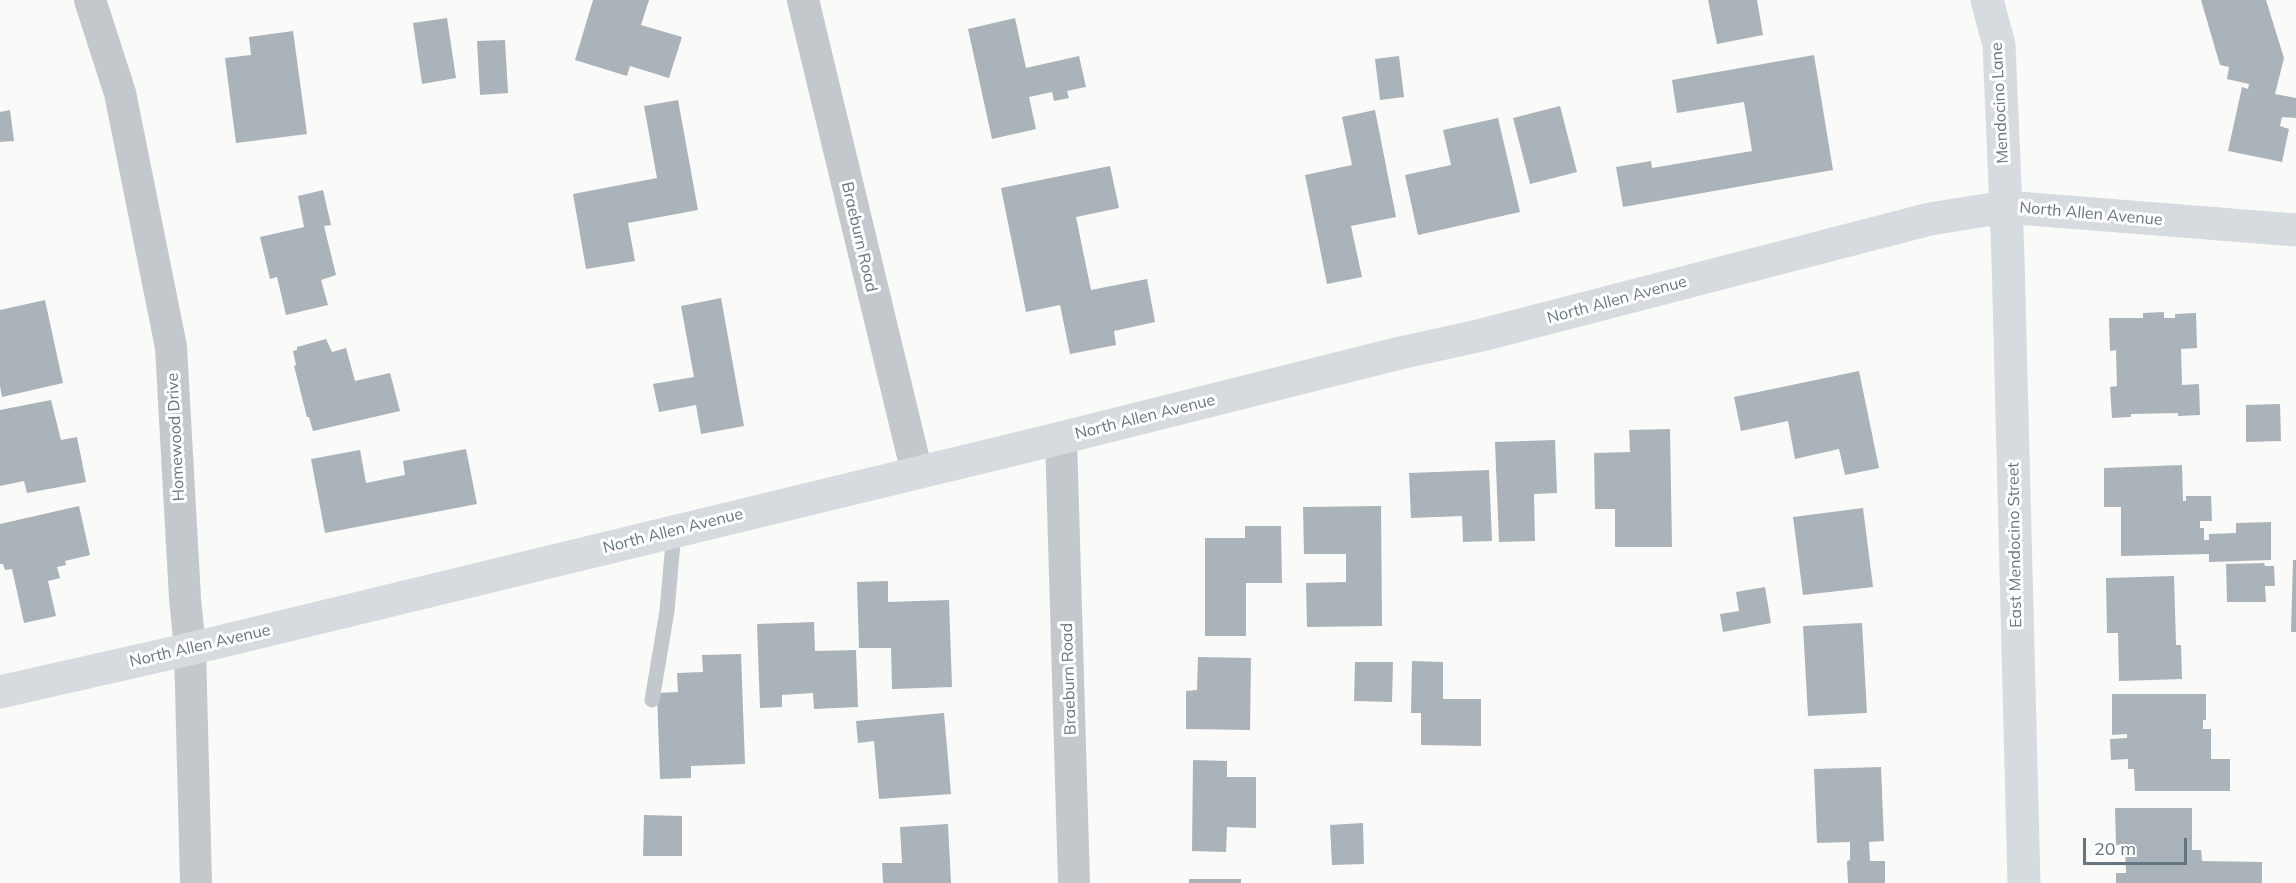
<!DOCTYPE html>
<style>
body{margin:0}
#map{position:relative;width:2296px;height:883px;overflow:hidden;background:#fafaf8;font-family:Mulish,sans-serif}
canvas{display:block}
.scale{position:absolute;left:2083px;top:838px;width:104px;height:27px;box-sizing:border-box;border:3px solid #657683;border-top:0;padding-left:8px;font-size:18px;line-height:21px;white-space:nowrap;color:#657683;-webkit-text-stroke:4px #fff;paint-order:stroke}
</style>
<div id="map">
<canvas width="2296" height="883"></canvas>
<div class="scale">20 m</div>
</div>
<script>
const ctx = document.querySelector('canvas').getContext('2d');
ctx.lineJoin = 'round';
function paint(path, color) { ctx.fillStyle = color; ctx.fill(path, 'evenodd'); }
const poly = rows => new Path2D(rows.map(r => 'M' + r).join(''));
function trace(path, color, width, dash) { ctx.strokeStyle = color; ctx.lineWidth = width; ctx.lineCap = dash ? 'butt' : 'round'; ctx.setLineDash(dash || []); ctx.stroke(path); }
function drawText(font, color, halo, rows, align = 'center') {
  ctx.font = font + ' Mulish,sans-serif'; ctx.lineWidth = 6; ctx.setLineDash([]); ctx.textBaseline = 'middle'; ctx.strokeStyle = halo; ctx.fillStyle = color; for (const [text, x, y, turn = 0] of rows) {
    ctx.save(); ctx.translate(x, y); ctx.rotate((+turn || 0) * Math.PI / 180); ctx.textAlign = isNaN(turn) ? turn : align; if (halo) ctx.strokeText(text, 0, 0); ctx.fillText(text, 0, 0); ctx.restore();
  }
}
paint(poly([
 [593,0,649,0,641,25,682,37,669,78,630,66,627,76,575,60],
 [1708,0,1757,0,1763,35,1717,44],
 [2201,0,2266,0,2284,58,2275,94,2296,98,2296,118,2282,117,2280,126,2289,129,2282,162,2228,151,2242,87,2248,89,2249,84,2227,79,2229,67,2220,65],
 [447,18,456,78,422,84,413,23],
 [1015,18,1026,68,1079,56,1086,87,1067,91,1069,98,1054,101,1052,92,1029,97,1036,129,992,139,968,29],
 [293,31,307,134,236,143,225,58,251,55,249,37],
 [505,40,508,93,480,95,477,41],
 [1814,55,1833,170,1623,207,1616,167,1651,161,1652,168,1752,151,1744,102,1677,113,1672,80],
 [1399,56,1404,97,1380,100,1375,59],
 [678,100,698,210,628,223,635,261,586,269,573,194,657,178,644,106],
 [1560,106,1577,172,1530,184,1513,118],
 [10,110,14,141,0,142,0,112],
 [1375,110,1396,217,1351,226,1362,277,1327,284,1305,175,1352,165,1342,117],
 [1498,118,1520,212,1418,235,1405,175,1451,165,1443,130],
 [1110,166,1119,208,1076,217,1091,290,1147,279,1155,322,1114,331,1116,345,1070,354,1060,305,1026,312,1001,188],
 [323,190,331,225,324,226,336,275,321,280,328,305,286,315,277,277,270,279,260,237,304,227,298,196],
 [721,298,744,426,701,434,696,405,659,412,653,384,694,377,681,306],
 [45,300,63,383,2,397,0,386,0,310],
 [2164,312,2164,318,2175,318,2175,314,2196,313,2197,348,2181,349,2182,385,2199,384,2200,415,2178,416,2178,413,2131,414,2131,417,2112,418,2110,387,2117,386,2116,350,2110,351,2109,318,2143,318,2143,313],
 [326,339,332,352,346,348,355,381,390,373,400,411,313,431,309,417,307,417,294,366,296,365,293,351,297,350,297,347],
 [1859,371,1879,468,1845,475,1839,449,1795,459,1788,421,1741,431,1734,397],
 [51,400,61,440,77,437,86,482,27,493,24,481,0,486,0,410],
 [2280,404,2281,441,2246,442,2246,405],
 [1670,429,1672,547,1615,547,1615,509,1595,509,1594,453,1630,452,1629,430],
 [1555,440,1557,493,1534,494,1535,541,1499,542,1495,442],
 [466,449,477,504,325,533,311,459,360,450,366,483,405,475,403,461],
 [2182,465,2183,501,2186,501,2186,496,2211,496,2212,521,2200,521,2200,528,2204,528,2204,540,2209,540,2209,534,2236,533,2236,523,2271,522,2271,560,2209,562,2209,554,2121,556,2121,507,2104,507,2104,468],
 [1489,470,1492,541,1463,542,1462,516,1411,518,1409,473],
 [79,506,90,555,65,561,66,565,57,567,60,578,48,581,56,616,24,623,12,569,5,570,3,564,0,564,0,524],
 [1381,506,1382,626,1307,627,1306,583,1346,582,1346,554,1304,554,1303,507],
 [1863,508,1873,587,1803,595,1793,517],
 [1245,526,1281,526,1282,583,1246,583,1246,636,1205,636,1205,538,1245,538],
 [2293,560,2296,560,2296,632,2291,632],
 [2264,563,2265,566,2274,566,2275,586,2265,586,2266,602,2227,602,2226,564],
 [2174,576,2176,645,2181,645,2182,679,2119,681,2118,633,2107,633,2106,578],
 [888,581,888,602,949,600,952,687,892,689,891,648,859,648,857,582],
 [1765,587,1771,623,1723,632,1720,614,1739,611,1736,592],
 [814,622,815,651,856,650,858,707,814,709,813,693,782,695,782,707,760,708,757,624],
 [1862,623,1867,713,1808,716,1803,626],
 [741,654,745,764,691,766,691,778,660,779,657,693,678,692,677,673,703,672,702,655],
 [1198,657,1251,658,1250,730,1186,729,1186,691,1197,690],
 [1412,661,1443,662,1443,699,1481,699,1481,746,1421,745,1421,713,1411,713],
 [1355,662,1393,662,1392,702,1354,701],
 [2112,694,2206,694,2206,720,2203,720,2203,729,2211,729,2211,759,2230,759,2230,791,2135,791,2134,769,2128,769,2128,759,2111,760,2110,739,2127,738,2127,734,2112,735],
 [944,713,951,794,879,799,874,741,858,743,856,721],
 [1193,760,1227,761,1227,777,1256,777,1256,828,1227,827,1226,852,1192,851],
 [1881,767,1884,841,1869,842,1870,861,1885,861,1885,883,1848,883,1847,861,1850,860,1850,842,1817,843,1814,769],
 [2115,808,2192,808,2192,850,2201,850,2202,861,2262,862,2262,883,2116,883,2116,873,2126,873,2125,845,2116,845],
 [644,815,682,816,682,856,643,856],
 [1363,823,1364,864,1332,865,1330,825],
 [948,824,951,883,883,883,882,863,902,863,900,827],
 [1189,879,1241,879,1241,883,1189,883]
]), '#aab3b9');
trace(poly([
 [652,700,667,611,674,531]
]), '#c3c8cc', 15);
trace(poly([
 [90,0,120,93,171,347,185,598,190,649,196,883],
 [803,0,917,473],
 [1061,438,1074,883]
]), '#c3c8cc', 32);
trace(poly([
 [1987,0,1999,45,2008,257,2024,883],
 [0,692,190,649,1061,438,1400,353,1482,335,1930,219,2005,207,2296,230]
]), '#d6dbdf', 33);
drawText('16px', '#657683', '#fff', [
 ["Mendocino Lane",2000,103,-93],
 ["North Allen Avenue",2091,214,5],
 ["Braeburn Road",859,237,77],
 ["North Allen Avenue",1617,300,-15],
 ["North Allen Avenue",1145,417,-14],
 ["Homewood Drive",176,437,-93],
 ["North Allen Avenue",673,531,-14],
 ["East Mendocino Street",2015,545,-91],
 ["North Allen Avenue",200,646,-13],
 ["Braeburn Road",1069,679,-92]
]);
</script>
